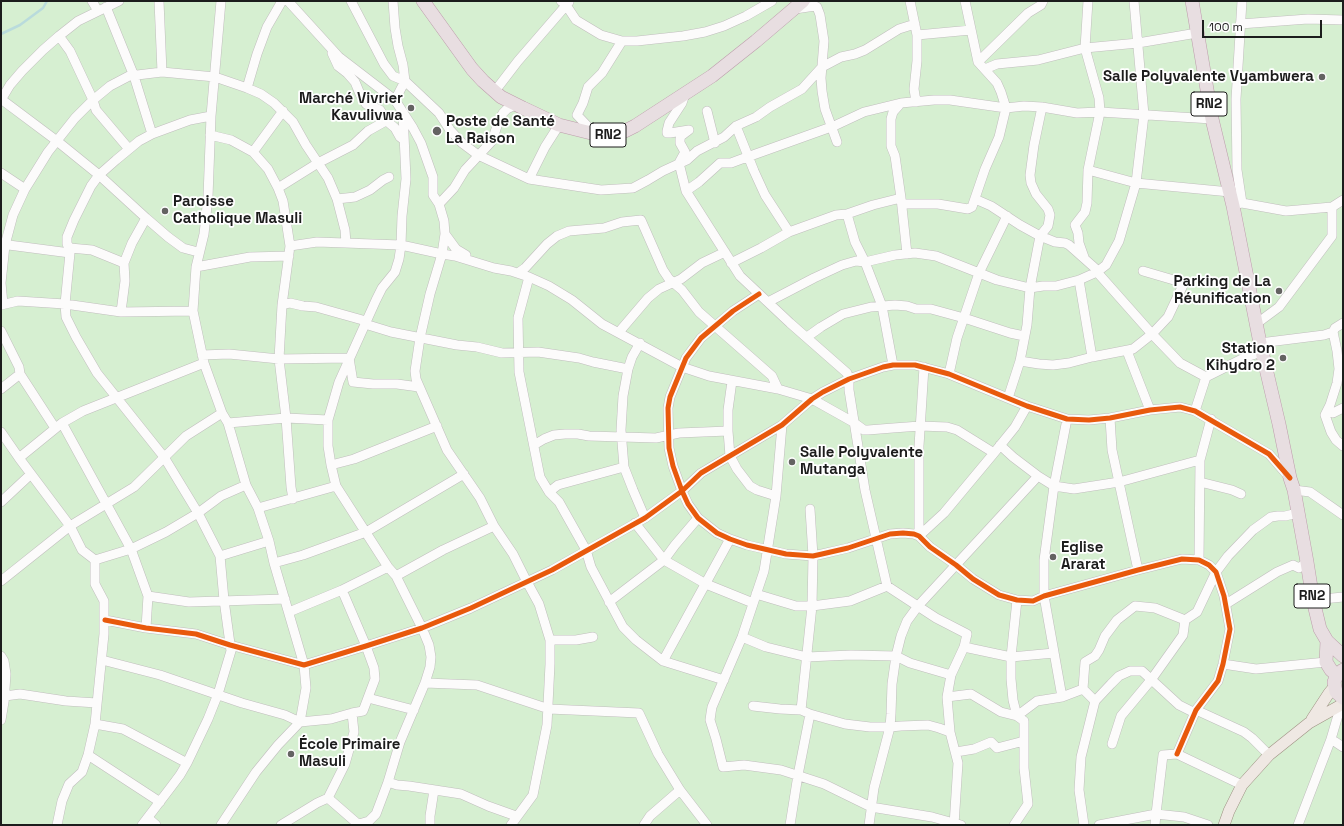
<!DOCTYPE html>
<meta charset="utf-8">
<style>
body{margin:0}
#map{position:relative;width:1344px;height:826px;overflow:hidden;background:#eae7e5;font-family:"Space Grotesk",sans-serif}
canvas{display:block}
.frame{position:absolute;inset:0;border:2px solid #1c1c1c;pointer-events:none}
.scale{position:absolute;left:1202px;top:20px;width:120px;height:18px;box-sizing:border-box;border:2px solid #1c1c1c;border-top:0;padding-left:5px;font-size:12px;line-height:14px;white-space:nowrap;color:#1c1c1c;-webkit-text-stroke:3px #fff;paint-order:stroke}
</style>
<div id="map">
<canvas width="1344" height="826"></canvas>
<div class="frame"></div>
<div class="scale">100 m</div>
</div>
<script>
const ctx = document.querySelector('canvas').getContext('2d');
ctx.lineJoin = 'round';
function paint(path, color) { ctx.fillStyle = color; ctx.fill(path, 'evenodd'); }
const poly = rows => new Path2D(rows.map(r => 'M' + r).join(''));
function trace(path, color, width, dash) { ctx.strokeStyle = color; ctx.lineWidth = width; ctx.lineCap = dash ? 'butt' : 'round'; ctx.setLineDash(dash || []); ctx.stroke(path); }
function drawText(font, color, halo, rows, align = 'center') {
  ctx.font = font + ' "Space Grotesk",sans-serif'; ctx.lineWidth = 3.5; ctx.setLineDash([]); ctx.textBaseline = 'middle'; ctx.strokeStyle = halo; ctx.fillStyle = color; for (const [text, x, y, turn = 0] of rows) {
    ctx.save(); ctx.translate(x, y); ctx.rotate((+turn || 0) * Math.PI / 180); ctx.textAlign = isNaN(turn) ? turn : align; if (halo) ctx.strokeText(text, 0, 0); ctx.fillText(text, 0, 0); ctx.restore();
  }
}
paint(poly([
 [1,1,1343,1,1343,825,1,825]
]), '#d6efd1');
trace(poly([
 [1,34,20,25,43,8,47,1]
]), '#b9dbdc', 2.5);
const minor = poly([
 [92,1,98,11],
 [159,1,162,72],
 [221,1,211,116,208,197,204,234,196,267,193,311,204,363,222,413,228,423,246,485,258,508,269,541,274,563,304,665,306,688,300,722,278,745,256,772,221,825],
 [288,1,339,57,395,100,413,128,421,143,433,177,433,195,439,204,444,221,445,234,442,254,430,294,420,338,415,371,416,379,447,450,480,498,494,526,513,554,527,582,539,604,550,640,550,664,547,725,533,795,511,825],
 [351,1,384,64,393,76,405,81,439,113,450,130,462,143,478,155,529,179,601,190,633,188,648,180,663,171,687,160,697,151,724,137,736,126,756,117,770,107,802,89,822,67,841,57,855,54,865,50,899,29,915,24],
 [393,1,395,28,398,46,403,65,405,81,395,100],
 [561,1,566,5,576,20,601,35,622,41,637,41,683,36,705,32,724,26,746,16,772,1],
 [910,1,917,35,917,61,914,89,916,102],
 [1242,1,1236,99,1237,170,1242,203],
 [106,7,134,76,152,134],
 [795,9,815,6,817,7,820,15,824,41,821,78,822,91,825,109,837,142],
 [1240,24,1308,19,1343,20],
 [917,35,971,30],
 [59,36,70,51,93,100,96,110,129,149],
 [332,53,338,66,347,73,355,82,360,94,366,104,380,110,382,113,384,122],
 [978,62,1028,13,1041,5,1043,1],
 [985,69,997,64,1038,60,1085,48,1138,43,1197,33],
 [247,88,257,54,267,27,282,1],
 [495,91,518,61,569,2],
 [685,94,682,103,669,123,667,131,667,133,670,133,689,130,681,136,680,139,680,143,685,152,679,163,686,191,740,276,790,323,847,373,849,379,849,390,865,490,887,586],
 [1,99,57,141,99,175,146,218,168,237,183,248,198,252],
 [1,100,10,85,22,71,43,50,59,36,78,21,119,1],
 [901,103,893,112,891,119,891,146,895,156,901,198,907,254],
 [707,111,715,143],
 [736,126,754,171,765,195,789,232],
 [594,133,577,115,583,103,588,87,602,73,622,41],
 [210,135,231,140,253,152,268,169,278,188,283,201,290,246,282,305,279,359,286,418,291,487,293,499],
 [253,152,283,111],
 [1088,170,1136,183,1230,192],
 [1,173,25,189],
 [529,179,545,147,559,125],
 [278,188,318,163,353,145,368,131,384,122,388,122,395,128,400,137,404,140],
 [686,191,699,182,720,163,731,163,739,160,834,126,864,112,901,103,934,100,950,100,1006,108,1024,106,1042,107,1077,113,1100,112,1212,119],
 [337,199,355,197,370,190,383,180,389,177],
 [975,199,991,206,1020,225,1040,236,1055,242,1065,243,1069,245,1096,269,1097,272,1152,334,1180,363,1206,377],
 [439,204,454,188,465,170,492,141,499,120,503,113,507,109,515,105],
 [902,204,938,204,968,209,972,207,985,169,999,137,1006,108,1001,92,997,83,978,62,965,1],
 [1238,204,1242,203,1286,211,1332,207,1343,200],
 [847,214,855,242,865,262,882,306,893,365],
 [445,234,456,249,466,255],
 [1,244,70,253],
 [290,246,317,242,401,245,442,254,455,256,494,268,511,271,529,277,549,286,572,300,602,324,682,367,709,376,778,389,812,399,853,422,864,430,868,430,893,428,920,426,947,427,957,430,994,453],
 [70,248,92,250,124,263],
 [1084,257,1079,243,1078,233,1075,225,1085,212,1087,203,1088,170,1100,112,1099,98,1085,48,1088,1],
 [731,263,761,248,789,232,836,215,847,214,873,205,901,198],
 [196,267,250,257,289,256],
 [518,273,525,268,547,244,557,236,569,231,604,228,622,222,641,220,663,270,669,279,682,290,699,312,772,376,778,389],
 [529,277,518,318,519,372,540,477,549,492,559,502,586,550,591,567,623,627,636,640,663,661,724,680],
 [1079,280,1092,357],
 [759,294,733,311,701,338,686,358,670,397,668,408,669,448,673,466,682,491,688,504,698,518,717,533,730,539,747,545,786,554,813,556,822,554,848,548,890,534,903,533,914,534,919,536,930,547,956,565,973,579,999,595,1017,600,1033,601,1044,596,1138,570,1182,559,1199,560,1209,565,1216,572,1224,596,1230,629,1223,664,1218,681,1196,710,1177,754],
 [768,302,814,278,842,265,856,261,865,262,895,255,915,253,936,256,997,280,1030,288,1043,286,1056,286,1079,280,1097,272,1106,265,1119,241,1136,183,1144,115,1134,1],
 [3,304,1,283,5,245,13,215,25,189,48,152,75,118,93,100,110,86,129,76,162,72,215,77,247,88,261,94,274,103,293,122,306,145,328,178,337,199,345,230,346,243],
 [1,305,18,301,65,304,121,312,193,311],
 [282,305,290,303,303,306,316,307,366,321],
 [121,312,125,281,124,263,132,243,146,218],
 [365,324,391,332,457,345,477,347,502,353,538,352,579,358,593,362,628,369],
 [1256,324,1279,307,1332,236,1332,207],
 [1,331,19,367,20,374,55,428],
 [619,332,648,298,659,289,681,279,702,263,725,252],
 [1333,332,1337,351,1339,369,1337,383,1330,405,1325,415,1331,432,1336,440,1343,446],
 [807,337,821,327,843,314,871,307,895,305,907,306,916,309,931,309,964,318,1010,333,1024,336],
 [640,343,632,357,628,369,623,396,621,430,624,467,633,490,645,518],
 [1260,343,1324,335,1333,332,1335,328,1343,323],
 [1127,351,1150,410],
 [202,355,229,354,279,359,349,358],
 [349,358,353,382,373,384,397,384,419,387],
 [1020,361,1039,364,1053,365,1069,363,1092,357,1133,349,1152,334,1168,317,1184,283,1143,271],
 [949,374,957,338,979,273,1007,216],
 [732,381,728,410,728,431,730,456,737,469,750,486,757,490,776,496],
 [1,389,20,374],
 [1008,398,1020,361,1027,325,1030,288,1040,236,1048,226,1050,215,1048,209,1036,194,1031,183,1030,175,1034,145,1042,107],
 [1195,411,1206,377,1246,357,1262,352],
 [1327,411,1333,413,1343,408],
 [1110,418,1112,450,1138,570],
 [62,423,131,549,148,596,146,628],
 [228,423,286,418,328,420],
 [782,425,776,496,764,571,742,637,712,707,711,713,710,720,716,739,723,767,744,765,781,770,824,784,871,807,932,817,961,825],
 [1,432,19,458,70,526,82,550,95,560,95,584,104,601,104,634,95,724,88,755,82,772,69,784,62,801,57,825],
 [534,445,544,439,554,435,565,434,578,434,589,436,656,438,679,433,728,431],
 [1000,445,1013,457,1038,476,1054,486,1074,489,1119,482,1200,460],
 [19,458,62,423,83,411,204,363],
 [331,465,354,459,437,426],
 [1200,482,1232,490,1241,494],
 [1294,490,1310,492,1343,515],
 [549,492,558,485,624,467],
 [1,502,31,474],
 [258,508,336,486],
 [635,523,664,560,706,584,753,603],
 [919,536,944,513,994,453,1015,427,1027,406],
 [919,536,919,446,924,367],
 [220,556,269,541],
 [95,560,131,549,166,532,198,513,221,496,246,485],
 [1199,560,1200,460,1211,419],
 [274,563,303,555,366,532,464,474],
 [396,576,443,550,494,526],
 [1,581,70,526,134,487,186,436,222,413],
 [756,594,796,606,812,606,850,601,887,586,936,618,967,634,964,647,951,675,947,697,950,732],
 [148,596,189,602,285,599],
 [1017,600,1011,657,1011,679,1013,700,1017,716],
 [1313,600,1343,597],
 [609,602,664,560,675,545,698,518],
 [1226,604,1277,572,1293,565,1299,568,1307,562],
 [289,612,342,590,388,567],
 [105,620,146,628,196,634,230,645,304,665,366,646,422,628,471,608,552,570,645,518,682,491,701,473,782,425,812,399,823,392,849,379,883,367,893,365,915,365,949,374,1027,406,1067,419,1089,420,1110,418,1150,410,1180,407,1195,411,1269,454,1289,477],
 [1185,620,1197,612,1216,572,1228,556,1253,530,1271,517,1278,516,1285,516,1298,513],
 [742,637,766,647,807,657,851,655,896,656,910,663,951,675],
 [550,640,576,640,593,637],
 [964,647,1011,657,1054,653],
 [1,656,4,661,6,674,5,689],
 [102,660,160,675,242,703,285,715,300,722,331,719,352,713,363,711,375,679,374,668,366,646,342,590],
 [663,661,730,539],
 [1223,664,1256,669,1326,662],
 [425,683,477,685,549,709,639,713,658,754,680,790,707,825],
 [1,690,5,689,5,696,20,694,66,701,97,703],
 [947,697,971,694,1001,712,1017,716,1024,721,1024,768,1028,804,1014,825],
 [1062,697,1044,596,1044,560,1054,486,1067,419],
 [368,698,414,710],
 [1095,701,1083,689,1085,662,1095,656,1099,650,1105,636,1117,620,1135,606,1155,608,1185,620],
 [753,706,780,709,801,710,810,714,845,724,870,727,890,727,901,726,928,725,939,728,950,732,958,763,954,825],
 [801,710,812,606,813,556,810,509],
 [1196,710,1244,732,1252,738,1269,755],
 [1017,716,1037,701,1062,697,1083,689],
 [1,720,5,696],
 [95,724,123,729,187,763],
 [1331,739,1343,747],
 [1112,744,1121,716,1151,680,1183,635,1185,620],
 [956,752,974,749,991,742,997,748,1024,741],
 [88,755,160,802],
 [388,782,397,785,409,786,461,794,488,806,516,816],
 [328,798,359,825],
 [148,818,156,825],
 [359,824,369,821,376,814,388,782,400,742,425,683,430,667,431,657,429,645,422,628,396,576,388,567,336,486,331,465,328,446,328,420,339,382,376,300,382,288,395,272,399,259,401,245,402,216,406,179,403,113],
 [142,825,171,787,180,775,187,763,208,719,218,694,231,651,224,600,220,556,198,513,164,457,97,373,76,337,66,317,65,304,70,253,70,248,67,244,67,237,74,220,91,186,99,175,116,160,139,141,152,134,190,120,211,116],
 [281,825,317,803,328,798,345,764,354,732,352,713],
 [430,825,430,816,434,790],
 [644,825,650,816,680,790],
 [790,825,798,775,810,714],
 [869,825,874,788,890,727,891,714,892,684,896,656,901,636,907,621,918,606,1038,476],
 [1084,825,1079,790,1081,757,1095,701,1111,684,1119,676,1130,671,1142,671,1179,705,1195,713],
 [1099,825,1156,814,1184,817,1208,825],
 [1155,825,1156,814,1163,755,1177,754,1242,785],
 [1298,825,1331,739,1341,705]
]);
const major = poly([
 [1312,719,1329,693,1334,687],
 [1224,825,1229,811,1242,785,1269,755,1309,723,1341,705,1343,700]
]);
const highway = poly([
 [423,1,472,69,483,81,501,97,523,108,559,125,595,134,609,135,625,131,635,126,712,76,756,41,803,1],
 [1192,1,1212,119,1233,206,1260,343,1279,424,1290,478,1294,490,1307,562,1313,600,1320,629,1327,641,1343,656],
 [1327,641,1326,662,1331,670,1337,675],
 [1343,670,1337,675,1334,682,1336,692,1343,698]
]);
trace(minor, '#c0bebd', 10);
trace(major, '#9f9183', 12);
trace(highway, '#bd9dac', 14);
trace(minor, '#fcfbfb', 9);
trace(major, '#efe8e3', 11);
trace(highway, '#e8dee1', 13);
trace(poly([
 [759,294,733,311,701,338,686,358,670,397,668,408,669,448,673,466,682,491,688,504,698,518,717,533,730,539,747,545,786,554,813,556,822,554,848,548,890,534,903,533,914,534,919,536,930,547,956,565,973,579,999,595,1017,600,1033,601,1044,596,1138,570,1182,559,1199,560,1209,565,1216,572,1224,596,1230,629,1223,664,1218,681,1196,710,1177,754],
 [105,620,146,628,196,634,230,645,304,665,366,646,422,628,471,608,552,570,645,518,682,491,701,473,782,425,812,399,823,392,849,379,883,367,893,365,915,365,949,374,1027,406,1067,419,1089,420,1110,418,1150,410,1180,407,1195,411,1269,454,1290,478]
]), '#e8590c', 5);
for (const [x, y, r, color] of [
 [1322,77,4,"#646362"],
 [411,108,4,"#646362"],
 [437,131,5,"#646362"],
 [165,211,4,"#646362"],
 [1279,291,4,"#646362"],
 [1283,358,4,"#646362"],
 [792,462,4,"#646362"],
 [1053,557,4,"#646362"],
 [291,754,4,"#646362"]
]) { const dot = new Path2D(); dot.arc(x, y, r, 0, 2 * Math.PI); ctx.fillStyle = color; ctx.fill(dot); trace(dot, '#fff', 1.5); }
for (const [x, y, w] of [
 [1209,104,36],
 [608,135,36],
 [1312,596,36]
]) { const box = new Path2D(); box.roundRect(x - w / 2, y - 12, w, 24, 3); ctx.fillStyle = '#fff'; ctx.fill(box); trace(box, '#1c1c1c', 1); }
drawText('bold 14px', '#1c1c1c', null, [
 ["RN2",1209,104],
 ["RN2",608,135],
 ["RN2",1312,596]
]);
drawText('bold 15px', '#1c1c1c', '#fff', [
 ["Salle Polyvalente Vyambwera",1314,77,"right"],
 ["Marché Vivrier",403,99,"right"],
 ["Kavulivwa",403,116,"right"],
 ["Poste de Santé",446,122],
 ["La Raison",446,139],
 ["Paroisse",173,202],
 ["Catholique Masuli",173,219],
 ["Parking de La",1271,282,"right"],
 ["Réunification",1271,299,"right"],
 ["Station",1275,349,"right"],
 ["Kihydro 2",1275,366,"right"],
 ["Salle Polyvalente",800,453],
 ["Mutanga",800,470],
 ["Eglise",1061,548],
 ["Ararat",1061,565],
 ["École Primaire",299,745],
 ["Masuli",299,762]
], 'left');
</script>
